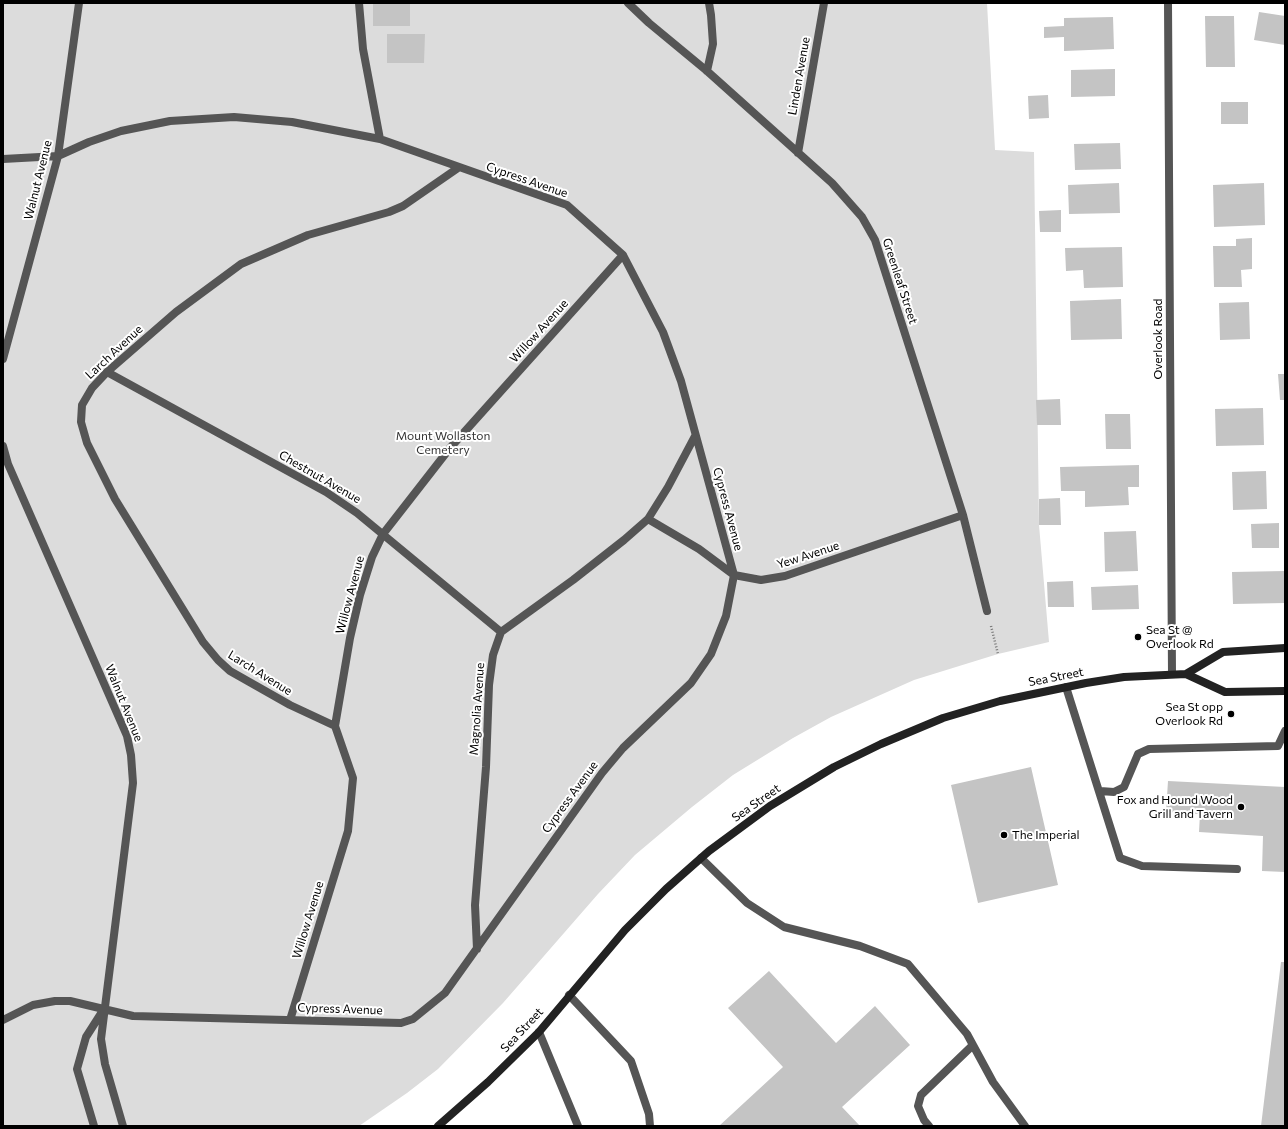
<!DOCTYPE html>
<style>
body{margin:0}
#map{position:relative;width:1288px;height:1129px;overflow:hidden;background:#fff;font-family:Commissioner,sans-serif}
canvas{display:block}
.frame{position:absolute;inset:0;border:4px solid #000;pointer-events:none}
</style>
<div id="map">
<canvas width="1288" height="1129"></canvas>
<div class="frame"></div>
</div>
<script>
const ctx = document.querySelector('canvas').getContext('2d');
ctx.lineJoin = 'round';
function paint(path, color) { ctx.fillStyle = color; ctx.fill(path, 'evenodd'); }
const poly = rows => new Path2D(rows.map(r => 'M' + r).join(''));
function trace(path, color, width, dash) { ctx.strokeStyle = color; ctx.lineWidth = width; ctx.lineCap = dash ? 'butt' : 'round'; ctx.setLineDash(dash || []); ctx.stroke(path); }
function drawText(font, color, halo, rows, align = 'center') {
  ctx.font = font + ' Commissioner,sans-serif'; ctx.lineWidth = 4; ctx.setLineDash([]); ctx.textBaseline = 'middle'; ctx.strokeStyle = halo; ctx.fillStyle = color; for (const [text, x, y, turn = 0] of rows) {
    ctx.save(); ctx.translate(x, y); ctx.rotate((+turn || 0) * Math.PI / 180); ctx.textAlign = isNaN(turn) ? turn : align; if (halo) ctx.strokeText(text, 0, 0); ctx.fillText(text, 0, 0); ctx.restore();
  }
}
paint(poly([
 [3,3,987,3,995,150,1034,152,1039,525,1049,642,998,654,914,680,831,717,793,738,733,775,692,807,635,855,598,894,503,1003,438,1069,407,1093,359,1126,3,1126]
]), '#dcdcdc');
paint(poly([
 [373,3,410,3,410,26,373,26],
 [1259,12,1285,16,1285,45,1254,40],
 [1205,16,1234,16,1235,67,1206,67],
 [1113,17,1114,49,1064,51,1064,37,1044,38,1044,27,1064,26,1064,18],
 [387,34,425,34,424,63,387,63],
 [1115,69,1115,96,1071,97,1071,70],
 [1048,95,1049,118,1029,119,1028,96],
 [1221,102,1248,102,1248,124,1221,124],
 [1120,143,1121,169,1075,170,1074,144],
 [1119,183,1120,213,1069,214,1068,185],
 [1264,183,1265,225,1214,227,1213,185],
 [1061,210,1061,232,1040,232,1039,211],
 [1252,238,1252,269,1241,270,1242,287,1214,287,1213,246,1236,246,1236,239],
 [1122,247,1123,287,1084,288,1083,270,1066,271,1065,248],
 [1121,299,1122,339,1071,340,1070,301],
 [1249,302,1250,339,1220,340,1219,303],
 [1278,374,1285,374,1285,400,1280,400],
 [1060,399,1061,425,1037,425,1036,400],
 [1263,408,1264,445,1216,446,1215,409],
 [1105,414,1130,414,1131,449,1106,449],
 [1139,465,1139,487,1128,487,1129,505,1085,507,1085,491,1061,491,1060,467],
 [1266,471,1267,509,1233,510,1232,472],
 [1060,498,1061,525,1039,525,1039,499],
 [1279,523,1279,548,1252,548,1251,524],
 [1136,531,1138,571,1105,572,1104,532],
 [1285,571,1285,603,1233,604,1232,572],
 [1073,581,1074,607,1048,607,1047,582],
 [1138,585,1139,609,1092,610,1091,587],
 [1031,767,1058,885,978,903,951,785],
 [1168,781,1285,787,1285,872,1262,871,1263,836,1199,832,1200,814,1166,812],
 [1281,962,1285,962,1285,1126,1261,1126],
 [769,971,836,1043,875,1006,910,1045,842,1107,860,1126,719,1126,783,1067,728,1008]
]), '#c4c4c4');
trace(poly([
 [991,626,998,654]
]), '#777', 2.5, [1, 2]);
trace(poly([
 [359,3,363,49,380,139],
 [628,3,649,23,707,71,832,183,862,217,875,240,963,515,987,611],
 [707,71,713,44,711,15,709,3],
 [798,153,824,3],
 [3,159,58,156,89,142,121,131,170,121,234,117,292,122,380,139,567,205,623,255,663,332,681,381,734,575,726,616,711,654,691,683,623,748,602,773,445,993,413,1019,401,1023,133,1016,70,1001,55,1001,33,1005,3,1020],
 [3,359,58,156,79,3],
 [107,372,326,492,357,513,501,632],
 [3,446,8,464,127,736,131,755,133,783,101,1039,105,1064,123,1126],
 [648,519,699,549,734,575,761,580,785,576,963,515],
 [1066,687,1120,858,1142,866,1237,869],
 [335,726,290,705,230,671,218,660,203,642,115,499,87,443,81,422,82,405,92,388,107,372,176,312,241,264,308,235,389,212,403,206,458,168],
 [1100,791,1114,792,1124,787,1138,754,1149,749,1278,746,1285,731],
 [701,858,747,903,784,927,860,946,908,964,967,1034,993,1082,1025,1126],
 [477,949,475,905,486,767,489,685,493,655,501,632,573,580,624,540,648,519,668,487,695,436],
 [569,995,631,1061,649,1114,650,1126],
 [290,1020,348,831,353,778,335,726,350,638,360,595,372,557,383,534,450,448,623,255],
 [539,1032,578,1126],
 [94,1126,77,1069,86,1037,102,1012],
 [929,1126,924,1120,918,1106,921,1095,973,1045]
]), '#555', 8);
trace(poly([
 [1168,3,1172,674]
]), '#555', 8);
trace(poly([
 [1186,674,1223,652,1285,648],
 [438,1126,488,1082,539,1032,625,930,666,889,709,851,770,806,834,767,881,744,943,718,1000,701,1086,683,1124,677,1186,674,1225,692,1285,691]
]), '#222', 8);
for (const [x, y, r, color] of [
 [1138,637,4,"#000"],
 [1231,714,4,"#000"],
 [1241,807,4,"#000"],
 [1004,835,4,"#000"]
]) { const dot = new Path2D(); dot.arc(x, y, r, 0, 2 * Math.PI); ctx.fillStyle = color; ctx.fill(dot); trace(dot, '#fff', 1.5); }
drawText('12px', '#000', '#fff', [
 ["Linden Avenue",799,76,-80],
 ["Walnut Avenue",38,180,-76],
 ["Cypress Avenue",527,180,19],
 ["Greenleaf Street",900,281,72],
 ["Willow Avenue",539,331,-48],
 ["Overlook Road",1158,339,-90],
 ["Larch Avenue",114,352,-43],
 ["Chestnut Avenue",320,477,30],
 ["Cypress Avenue",728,509,75],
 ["Yew Avenue",808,555,-18],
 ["Willow Avenue",350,595,-75],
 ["Larch Avenue",260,673,32],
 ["Sea Street",1056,677,-11],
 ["Walnut Avenue",124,703,68],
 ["Magnolia Avenue",477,709,-86],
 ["Cypress Avenue",570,797,-54],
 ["Sea Street",756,803,-35],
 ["Willow Avenue",308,920,-73],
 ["Cypress Avenue",340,1009,2],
 ["Sea Street",522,1030,-47]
]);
drawText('12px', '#333', '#fff', [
 ["Mount Wollaston",443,436],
 ["Cemetery",443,450]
]);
drawText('12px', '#000', '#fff', [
 ["Sea St @",1146,630],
 ["Overlook Rd",1146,644],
 ["Sea St opp",1223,707,"right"],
 ["Overlook Rd",1223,721,"right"],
 ["Fox and Hound Wood",1233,800,"right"],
 ["Grill and Tavern",1233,814,"right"],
 ["The Imperial",1012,835]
], 'left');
</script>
